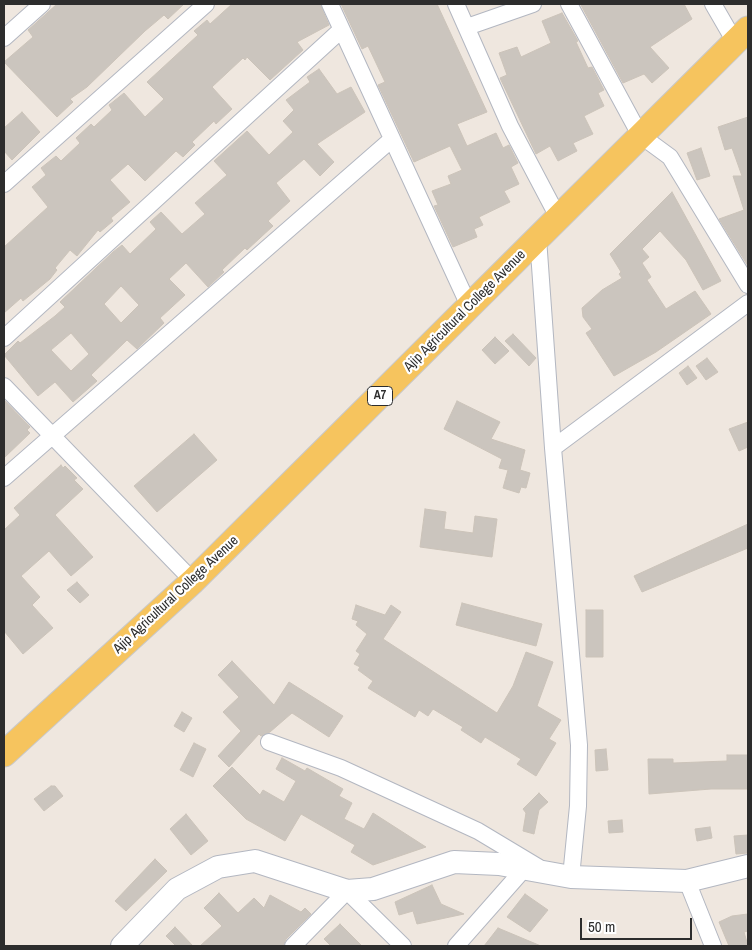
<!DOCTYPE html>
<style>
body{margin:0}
#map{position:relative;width:752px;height:950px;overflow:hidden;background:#efe7df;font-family:"Archivo Narrow",sans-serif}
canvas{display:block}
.frame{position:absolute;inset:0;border:5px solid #2d2d2d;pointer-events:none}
.scale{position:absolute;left:580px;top:918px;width:112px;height:22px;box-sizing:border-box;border:2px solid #2d2d2d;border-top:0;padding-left:6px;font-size:15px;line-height:18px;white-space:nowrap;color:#2d2d2d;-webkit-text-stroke:4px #fff;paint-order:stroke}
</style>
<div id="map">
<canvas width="752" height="950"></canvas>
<div class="frame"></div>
<div class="scale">50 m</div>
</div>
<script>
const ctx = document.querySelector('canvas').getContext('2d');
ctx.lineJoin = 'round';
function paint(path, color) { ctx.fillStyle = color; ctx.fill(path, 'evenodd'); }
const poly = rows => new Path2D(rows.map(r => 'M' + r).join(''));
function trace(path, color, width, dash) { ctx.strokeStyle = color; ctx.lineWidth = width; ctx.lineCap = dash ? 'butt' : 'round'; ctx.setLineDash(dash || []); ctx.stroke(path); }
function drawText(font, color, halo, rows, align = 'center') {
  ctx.font = font + ' "Archivo Narrow",sans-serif'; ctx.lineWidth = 4.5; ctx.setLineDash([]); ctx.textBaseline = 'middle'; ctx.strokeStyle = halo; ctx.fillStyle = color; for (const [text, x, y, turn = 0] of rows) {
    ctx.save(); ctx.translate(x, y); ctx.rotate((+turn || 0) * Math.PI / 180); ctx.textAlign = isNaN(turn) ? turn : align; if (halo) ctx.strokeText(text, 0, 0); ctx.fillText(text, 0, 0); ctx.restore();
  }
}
const building = poly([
 [57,4,184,4,168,19,164,15,145,31,87,87,70,99,73,102,57,117,4,62,33,37,28,30,57,4],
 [232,4,320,4,329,25,297,42,303,50,270,80,247,57,245,60,243,58,212,87,232,109,216,124,214,121,192,142,195,145,183,157,176,151,145,181,128,164,110,180,130,202,111,218,113,221,100,232,98,230,77,256,70,250,55,268,57,270,50,279,23,301,21,298,4,313,4,247,48,207,32,187,46,175,41,168,56,156,61,161,80,143,76,138,91,124,94,127,112,110,109,105,124,93,145,117,164,99,147,82,198,35,194,31,207,20,210,24,232,4],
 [341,4,437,4,487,112,457,124,467,146,496,133,503,148,509,145,518,163,511,167,519,184,504,191,510,202,479,217,483,225,474,229,477,237,453,247,434,206,438,205,432,191,451,184,448,176,462,170,450,146,414,162,378,85,385,82,368,46,362,49,341,4],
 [584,4,684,4,692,19,650,47,669,68,652,83,644,74,623,83,581,5,584,4],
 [562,13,578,41,576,42,588,68,592,67,604,90,598,93,604,106,584,116,593,134,573,143,577,151,558,161,550,146,536,154,500,78,507,75,499,53,517,47,521,57,551,43,542,21,562,13],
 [319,69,337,94,351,87,365,112,317,144,334,162,320,176,304,159,276,183,290,201,268,221,273,226,247,250,245,248,222,270,224,272,208,287,186,263,169,279,185,295,160,318,164,323,137,349,127,340,91,375,97,381,73,402,55,382,38,396,4,355,18,341,20,343,55,316,65,307,60,302,113,252,122,245,130,254,156,229,150,222,161,212,182,234,205,214,195,203,227,175,214,161,247,131,269,155,293,132,283,121,294,110,286,100,310,82,307,77,319,69],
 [121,286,139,305,121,323,104,304,121,286],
 [71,333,89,354,71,371,51,350,71,333],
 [22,112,40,132,12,160,4,151,4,128,22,112],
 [748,117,748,266,719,219,744,210,733,176,742,176,732,148,725,150,718,127,748,117],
 [701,148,710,176,697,180,687,153,701,148],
 [672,192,721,281,703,290,686,260,660,231,642,249,649,257,642,263,651,277,647,280,666,309,695,291,711,314,656,352,614,376,586,333,592,329,583,317,582,308,602,290,622,278,619,274,621,272,610,254,672,192],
 [513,334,536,358,529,366,505,341,513,334],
 [495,337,509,351,495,364,482,350,495,337],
 [707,358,718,372,706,380,696,366,707,358],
 [688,366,697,378,687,385,679,373,688,366],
 [4,400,30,427,27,430,30,433,4,458,4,400],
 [457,401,500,422,491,439,525,450,520,470,530,473,526,488,521,487,519,493,503,488,508,470,499,468,502,459,444,429,457,401],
 [748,422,748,447,739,451,729,429,748,422],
 [194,434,217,460,157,512,134,486,194,434],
 [61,465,63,468,65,466,77,478,74,480,83,489,55,515,93,557,71,576,49,551,21,576,40,597,32,605,53,628,23,654,4,631,4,530,20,515,14,508,61,465],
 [425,509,446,512,444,529,473,533,475,516,497,519,492,557,420,547,425,509],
 [748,524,748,548,642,592,634,576,748,524],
 [77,582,89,595,80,603,67,590,77,582],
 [462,603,542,624,536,646,456,625,462,603],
 [356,605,385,615,391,605,401,612,383,639,497,713,513,686,526,652,553,662,537,706,561,720,549,739,556,743,536,776,517,764,521,759,485,737,481,743,461,730,463,727,433,709,428,716,419,710,415,717,368,688,373,681,358,670,360,667,354,664,360,654,356,651,367,634,356,625,358,621,352,619,356,605],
 [586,610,603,610,603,657,586,657,586,610],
 [232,661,274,705,289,682,343,716,329,737,292,713,270,732,261,736,259,734,229,767,218,756,241,731,223,712,239,697,218,675,232,661],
 [182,712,192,718,184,732,174,726,182,712],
 [194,743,206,749,193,777,180,770,194,743],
 [606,749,608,770,596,771,595,750,606,749],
 [727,755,748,755,748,789,711,789,649,794,648,759,673,759,673,763,727,761,727,755],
 [282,758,305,771,307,768,343,789,339,796,352,803,344,819,364,829,373,813,426,847,373,865,351,852,355,845,301,814,285,841,246,819,213,786,232,767,260,795,263,790,284,802,296,781,276,769,282,758],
 [51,786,55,786,63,796,44,811,34,799,51,786],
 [539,793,548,802,539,810,534,834,523,831,526,813,523,809,539,793],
 [186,814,208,841,191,855,170,829,186,814],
 [622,820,623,832,609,833,608,821,622,820],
 [710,827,712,838,697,841,695,829,710,827],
 [748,835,748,853,736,854,734,836,748,835],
 [155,859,167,871,126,911,115,901,155,859],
 [432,885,441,904,464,914,417,924,413,911,399,915,395,902,432,885],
 [219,893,238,913,254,898,264,908,270,895,301,912,305,908,311,914,286,939,283,946,200,946,222,926,204,908,219,893],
 [525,894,548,910,530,932,507,917,525,894],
 [748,914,748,931,744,932,748,946,729,946,719,922,732,916,748,914],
 [340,924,362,946,331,946,324,939,340,924],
 [175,927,193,946,176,946,166,936,175,927],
 [498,928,541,946,484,946,498,928]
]);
paint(building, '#cbc5be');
trace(building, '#cbc3b9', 1);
const minor = poly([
 [330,4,470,308],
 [456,4,510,126,559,219],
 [569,4,640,135,670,157,748,285],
 [713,4,735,42],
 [467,27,533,4],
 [4,38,42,4],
 [4,184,206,4],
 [538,238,553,448,579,745,578,806,571,877],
 [4,338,341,30],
 [4,386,193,581],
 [553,448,748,303],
 [4,478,392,139],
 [269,742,341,768,478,831,538,867],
 [687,881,713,946],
 [293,946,347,891,403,946],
 [456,946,524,869]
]);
const secondary = poly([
 [122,946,177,889,218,867,255,861,347,891,373,889,454,862,499,864,571,877,687,881,748,866]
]);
const primary = poly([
 [4,754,193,581,748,29]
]);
trace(minor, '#b3b7c1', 18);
trace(secondary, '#b3b7c1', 24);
trace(primary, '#c8c8c8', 27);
trace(minor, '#fff', 16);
trace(secondary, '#fff', 22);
trace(primary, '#f6c45e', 25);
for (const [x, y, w] of [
 [380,396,25]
]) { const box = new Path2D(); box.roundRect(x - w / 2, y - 9.5, w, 19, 4); ctx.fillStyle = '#fff'; ctx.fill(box); trace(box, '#2d2d2d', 1); }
drawText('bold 12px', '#2d2d2d', null, [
 ["A7",380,396]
]);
drawText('14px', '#2d2d2d', '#fff', [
 ["Ajip Agricultural College Avenue",465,311,-45],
 ["Ajip Agricultural College Avenue",176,595,-43]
]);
</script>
